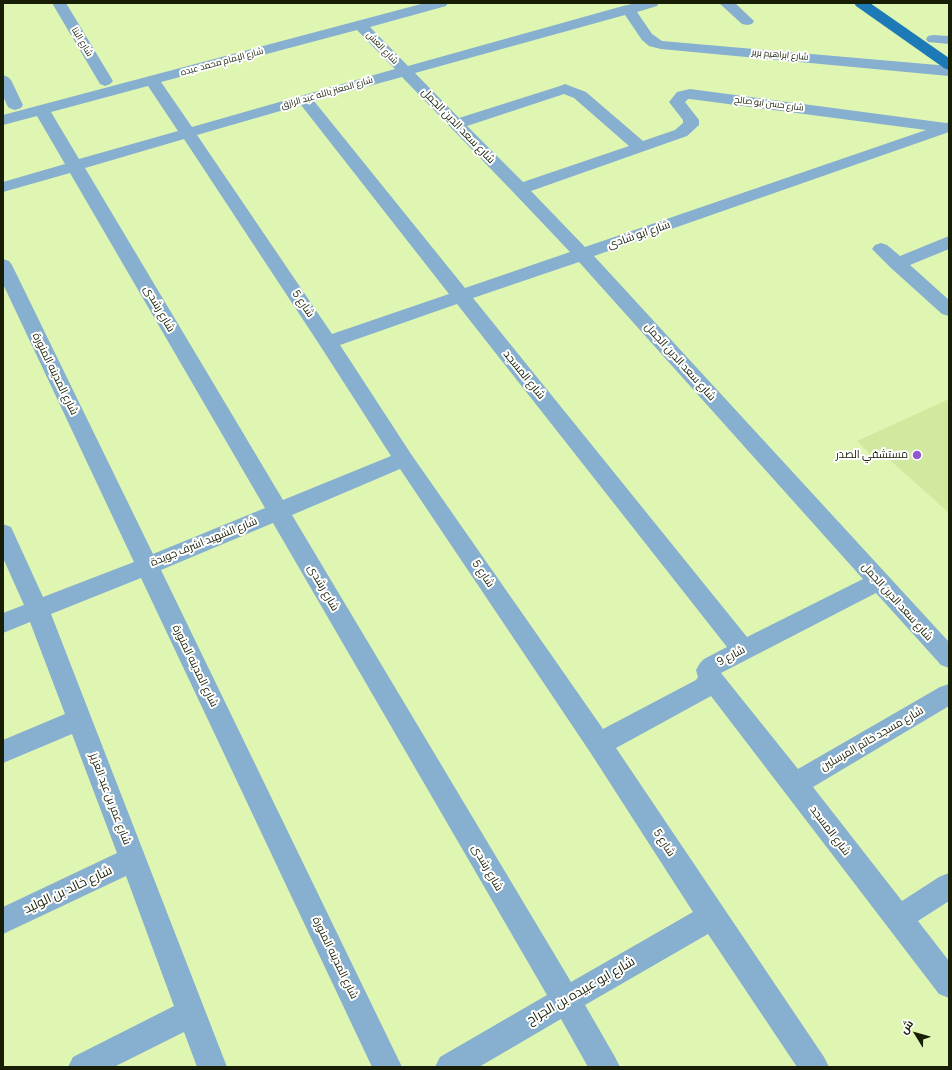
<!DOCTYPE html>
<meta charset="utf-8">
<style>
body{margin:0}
#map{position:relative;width:952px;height:1070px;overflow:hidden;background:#dff5b2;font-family:Manrope,Cairo,sans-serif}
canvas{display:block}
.frame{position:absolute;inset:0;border:4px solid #171e05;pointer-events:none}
.north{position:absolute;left:896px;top:1014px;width:40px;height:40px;-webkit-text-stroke:3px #fff;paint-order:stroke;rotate:307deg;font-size:11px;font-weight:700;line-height:16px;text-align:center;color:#171e05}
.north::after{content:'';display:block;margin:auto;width:14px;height:18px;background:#171e05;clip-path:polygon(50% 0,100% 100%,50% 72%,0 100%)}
</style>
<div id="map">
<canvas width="952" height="1070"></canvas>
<div class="frame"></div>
<div class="north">ش</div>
</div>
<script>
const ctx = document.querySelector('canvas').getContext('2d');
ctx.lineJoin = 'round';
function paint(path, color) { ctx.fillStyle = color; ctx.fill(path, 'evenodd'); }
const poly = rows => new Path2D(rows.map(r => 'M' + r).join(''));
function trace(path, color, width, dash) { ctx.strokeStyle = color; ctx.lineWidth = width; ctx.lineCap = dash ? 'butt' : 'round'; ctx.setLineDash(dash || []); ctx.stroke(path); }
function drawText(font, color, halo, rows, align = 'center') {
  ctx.font = font + ' Manrope,Cairo,sans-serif'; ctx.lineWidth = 4; ctx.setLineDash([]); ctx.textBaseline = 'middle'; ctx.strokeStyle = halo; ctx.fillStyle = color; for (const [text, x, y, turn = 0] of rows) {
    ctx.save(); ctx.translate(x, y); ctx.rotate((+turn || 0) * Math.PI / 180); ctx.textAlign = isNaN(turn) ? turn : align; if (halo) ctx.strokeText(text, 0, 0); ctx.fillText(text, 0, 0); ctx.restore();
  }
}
paint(poly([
 [949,399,949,513,882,453,873,457,857,441]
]), '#d1e99f');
paint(poly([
 [52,3,66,3,113,81,110,84,105,86,100,84,52,3],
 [425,3,448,3,446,6,370,27,408,66,623,6,636,3,659,3,657,6,637,12,652,34,662,41,949,66,949,76,661,49,649,46,642,40,625,15,415,73,459,118,560,86,565,84,570,86,586,92,643,141,675,130,683,123,683,120,669,102,677,92,690,89,946,123,949,122,949,132,594,256,949,642,949,668,941,665,876,593,721,673,798,769,940,687,949,684,949,706,813,787,902,901,939,877,949,873,949,901,918,921,949,961,949,998,939,994,711,696,616,748,824,1057,829,1067,797,1067,708,934,585,1005,615,1057,620,1067,588,1067,561,1019,479,1067,435,1067,440,1057,547,995,273,523,161,570,402,1067,372,1067,141,578,51,614,227,1067,197,1067,184,1032,114,1067,68,1067,73,1057,174,1006,126,876,3,934,3,907,117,853,72,734,3,763,3,740,65,714,30,622,3,633,3,613,24,605,3,558,3,524,11,527,43,597,134,562,3,284,3,259,9,261,12,265,153,554,265,508,70,173,3,192,3,182,65,164,37,116,3,125,3,115,425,3],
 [357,30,395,69,192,127,161,82,357,30],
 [402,77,514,193,570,252,465,288,314,101,402,77],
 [148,86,178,131,79,159,51,112,148,86],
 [564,94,574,98,629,146,523,182,467,126,564,94],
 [688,99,690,99,926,130,585,247,531,191,687,136,699,125,699,120,685,102,688,99],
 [301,105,449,294,332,334,197,135,301,105],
 [184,139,321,347,391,456,283,500,85,168,184,139],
 [579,262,863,579,747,637,473,298,579,262],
 [457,304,727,647,704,659,700,663,696,670,698,677,696,680,603,729,411,454,340,345,457,304],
 [400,469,590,752,693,912,571,982,292,515,400,469],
 [719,3,735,3,754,21,752,24,747,25,742,24,719,3],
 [933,35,949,36,949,44,928,42,926,39,928,36,933,35],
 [3,75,8,77,11,80,23,105,21,108,15,110,9,108,7,105,3,96,3,75],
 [949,236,949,249,910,265,949,300,949,316,942,314,891,268,872,249,875,245,881,243,887,245,900,256,949,236]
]), '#86afd0');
paint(poly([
 [854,3,870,3,949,58,949,70,944,68,856,6,854,3]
]), '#1d7ab6');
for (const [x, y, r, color] of [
 [917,455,5,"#9057cf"]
]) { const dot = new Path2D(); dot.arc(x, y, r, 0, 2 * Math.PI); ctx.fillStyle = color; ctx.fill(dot); trace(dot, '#fff', 1.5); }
drawText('9px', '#171e05', '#fff', [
 ["شارع البنا",82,42,59],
 ["شارع العش",382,48,46],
 ["شارع ابراهيم بربر",780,55,5],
 ["شارع الإمام محمد عبده",222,62,-15],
 ["شارع المعتز بالله عبد الرازق",327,93,-16],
 ["شارع حسن ابو صالح",769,104,7]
]);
drawText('11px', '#171e05', '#fff', [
 ["شارع سعد الدين الجمل",458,126,46],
 ["شارع ابو شادى",639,235,-19],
 ["شارع 5",303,304,56],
 ["شارع رشدى",159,309,60],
 ["شارع سعد الدين الجمل",680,362,48],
 ["شارع المدينه المنورة",55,374,64],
 ["شارع المسجد",524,375,51],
 ["شارع الشهيد اشرف جويدة",204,542,-22],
 ["شارع 5",483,574,56],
 ["شارع رشدى",323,588,60],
 ["شارع سعد الدين الجمل",897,602,48],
 ["شارع 9",731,656,-27],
 ["شارع المدينه المنورة",195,666,64],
 ["شارع مسجد خاتم المرسلين",872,739,-30],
 ["شارع عمر بن عبد العزيز",110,799,69],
 ["شارع المسجد",830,831,53],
 ["شارع 5",664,843,57],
 ["شارع رشدى",487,868,60],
 ["شارع المدينه المنورة",335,958,64]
]);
drawText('11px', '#171e05', '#fff', [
 ["مستشفي الصدر",908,455]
], 'right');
drawText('13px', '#171e05', '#fff', [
 ["شارع خالد بن الوليد",68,890,-25],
 ["شارع ابو عبيده بن الجراح",581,991,-30]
]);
</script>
